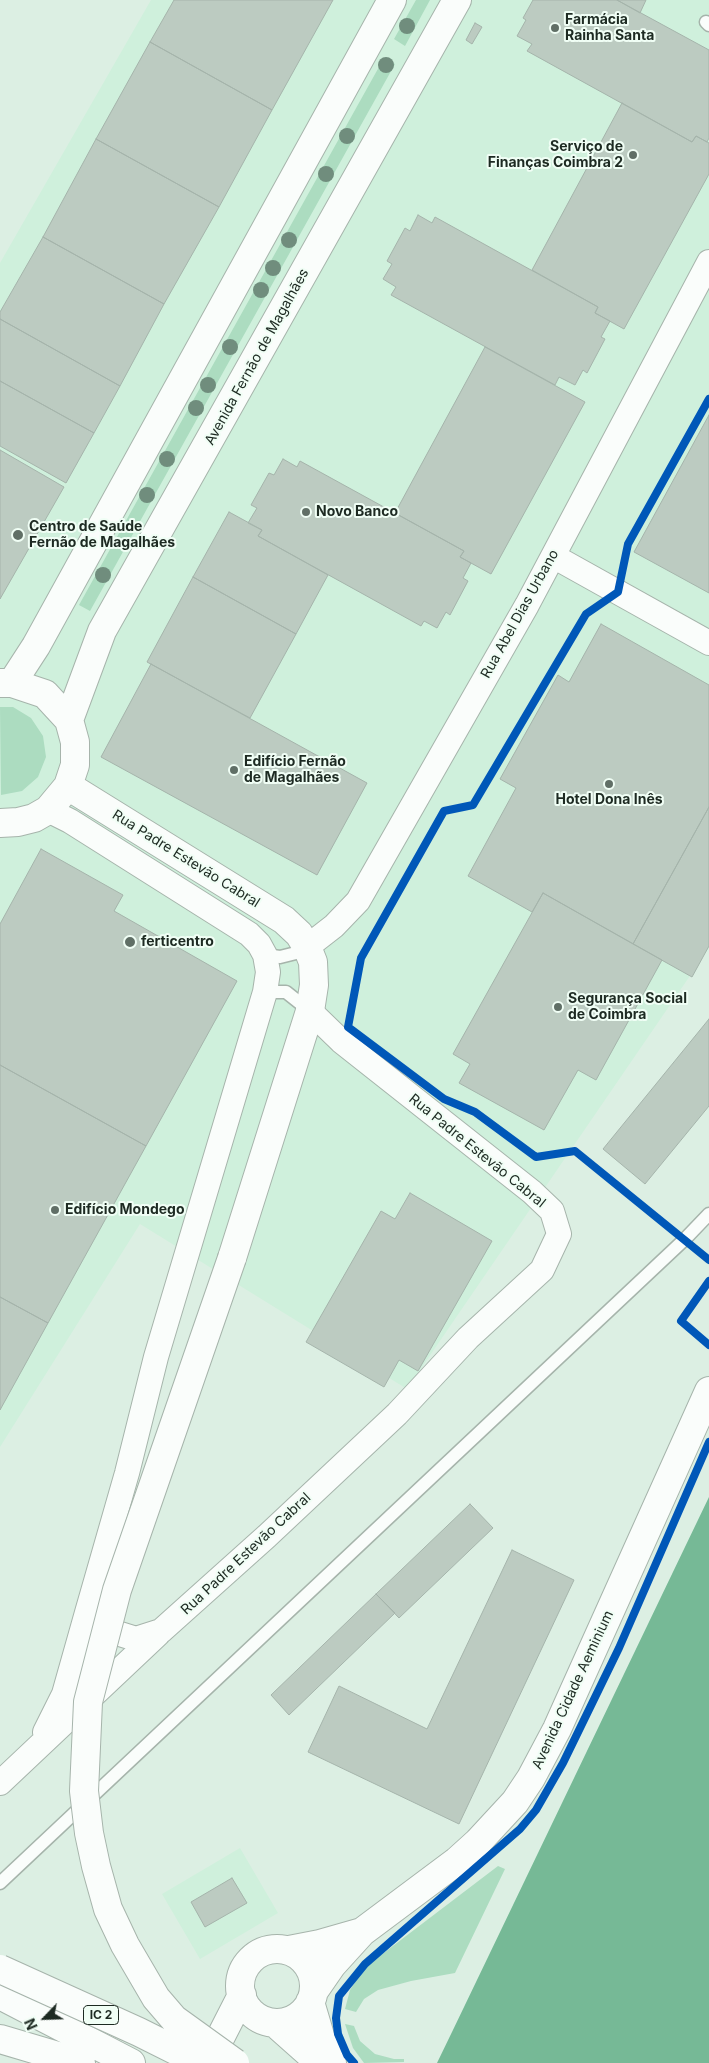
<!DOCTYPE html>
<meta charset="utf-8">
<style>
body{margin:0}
#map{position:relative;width:709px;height:2063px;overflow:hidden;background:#dcefe3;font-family:Inter,sans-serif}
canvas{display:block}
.north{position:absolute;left:20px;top:1993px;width:50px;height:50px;-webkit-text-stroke:4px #f0fef5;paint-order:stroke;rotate:246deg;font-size:14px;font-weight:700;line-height:20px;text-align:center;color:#1d2a22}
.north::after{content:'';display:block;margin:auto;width:18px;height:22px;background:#1d2a22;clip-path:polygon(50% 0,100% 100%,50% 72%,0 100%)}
</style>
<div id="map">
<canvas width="709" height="2063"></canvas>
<div class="north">N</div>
</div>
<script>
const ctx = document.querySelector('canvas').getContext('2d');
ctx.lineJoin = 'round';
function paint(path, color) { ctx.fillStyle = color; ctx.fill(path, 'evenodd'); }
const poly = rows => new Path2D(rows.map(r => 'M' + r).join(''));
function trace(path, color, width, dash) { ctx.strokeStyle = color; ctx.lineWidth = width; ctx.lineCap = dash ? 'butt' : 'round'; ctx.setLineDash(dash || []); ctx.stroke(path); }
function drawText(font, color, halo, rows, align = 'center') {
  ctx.font = font + ' Inter,sans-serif'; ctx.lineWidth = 4; ctx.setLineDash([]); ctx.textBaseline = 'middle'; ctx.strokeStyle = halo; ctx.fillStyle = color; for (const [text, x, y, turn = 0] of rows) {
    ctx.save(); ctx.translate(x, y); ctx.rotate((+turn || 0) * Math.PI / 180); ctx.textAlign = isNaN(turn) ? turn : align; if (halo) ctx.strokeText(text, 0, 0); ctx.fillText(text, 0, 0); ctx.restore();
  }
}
paint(poly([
 [151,0,709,0,709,948,407,1389,140,1224,0,1447,0,263],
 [240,1848,278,1913,200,1959,162,1894]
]), '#cff0dc');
paint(poly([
 [416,0,430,0,405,46,394,39],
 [384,58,395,64,90,611,79,605],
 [0,707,13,707,31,718,43,736,46,757,38,777,22,791,1,795],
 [498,1866,505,1869,455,1973,411,1981,378,1990,364,1999,356,2012,345,2009,350,1990,364,1968],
 [345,2024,354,2026,360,2041,375,2054,394,2059,404,2059,404,2062,364,2063,353,2048]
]), '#acdcc0');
paint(poly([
 [709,1497,709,2063,437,2063,452,2032]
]), '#76b996');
const building = poly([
 [174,0,333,0,272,110,150,42,174,0],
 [533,0,617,0,709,50,709,138,707,142,696,136,692,142,527,51,532,44,517,36,526,20,523,18,533,0],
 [617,0,646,0,640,13,617,0],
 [475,23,482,27,472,44,466,40,475,23],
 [150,42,272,110,219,207,96,139,150,42],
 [622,103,692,142,696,136,709,143,709,174,624,329,595,313,598,307,532,270,622,103],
 [96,139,219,207,164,304,43,237,96,139],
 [418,215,432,223,435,217,598,307,595,313,610,321,601,337,605,339,587,373,583,370,575,385,559,377,555,385,391,295,396,287,383,279,392,264,387,261,405,228,410,231,418,215],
 [43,237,164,304,120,386,0,319,0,312,43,237],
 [0,319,120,386,94,433,0,381,0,319],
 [485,347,585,402,491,574,460,557,464,551,395,513,485,347],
 [0,381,94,433,66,483,0,446,0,381],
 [709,415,709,593,634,552,709,415],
 [0,450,64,487,0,599,0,450],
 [283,459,297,467,300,461,464,551,460,557,471,563,463,578,468,581,450,615,446,612,437,628,424,621,421,626,258,536,262,530,248,523,257,508,251,505,269,473,274,475,283,459],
 [229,512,262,530,258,536,328,575,296,634,193,577,229,512],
 [193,577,296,634,250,718,147,662,193,577],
 [601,624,709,685,709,807,633,944,543,893,532,912,468,876,516,788,500,779,558,675,569,682,601,624],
 [151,664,367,783,317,875,101,757,151,664],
 [709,807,709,946,692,977,633,944,709,807],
 [41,849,123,895,114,911,237,981,146,1146,0,1065,0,924,41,849],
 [543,893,662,960,596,1080,578,1070,544,1130,459,1083,470,1064,453,1054,543,893],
 [709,1019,709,1106,645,1184,603,1149,709,1019],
 [0,1065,146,1146,48,1323,0,1297,0,1065],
 [410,1193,492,1241,418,1371,399,1360,384,1387,306,1342,381,1211,395,1219,410,1193],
 [0,1297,48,1323,0,1410,0,1297],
 [470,1504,493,1528,399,1618,376,1594,470,1504],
 [512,1550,574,1580,459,1824,308,1752,339,1686,427,1729,512,1550],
 [376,1594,395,1613,289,1715,271,1695,376,1594],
 [232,1878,247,1903,205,1927,191,1902,232,1878]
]);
paint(building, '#bccbc1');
trace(building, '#a5b4ab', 1);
const lane = poly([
 [706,22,709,25],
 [265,955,280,957,296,953,307,947],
 [265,992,286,992,310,1011],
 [0,1883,685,1239,709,1214]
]);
const street = poly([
 [553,556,709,643],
 [48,810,70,821,249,934,259,944,265,955,268,972,265,992,156,1357,127,1473,88,1609,104,1629,136,1639,161,1631,267,1536,397,1414,468,1338,542,1270,559,1234,552,1211,532,1192,341,1041,310,1011],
 [307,947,334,926,358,901,527,605,709,262],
 [45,1732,64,1694,88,1609],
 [0,1783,158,1634]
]);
const secondary = poly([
 [0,683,12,683,45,694,69,720,75,742,75,765,68,786,48,810,34,818,18,822,0,823],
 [12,683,36,646,392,0],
 [69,720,102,631,457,0],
 [68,786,284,920,299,934,307,947,313,962,314,985,310,1011],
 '240 1986a37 37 0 1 1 74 0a37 37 0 1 1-74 0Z',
 [289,1950,320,1944,362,1932],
 [314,1991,332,1965,362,1932,457,1861,478,1842,515,1802,531,1778,557,1729,709,1391],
 [310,2002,321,2039,332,2063],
 [275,2023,320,2063],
 [199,2063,217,2044,242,1995]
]);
const highway = poly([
 [232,1258,310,1011],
 [0,1995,131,2063],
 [0,2039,81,2063]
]);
trace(lane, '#a6b4ab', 15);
trace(street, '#a6b4ab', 26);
trace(secondary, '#a6b4ab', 30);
trace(highway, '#a6b4ab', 30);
trace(lane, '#fafdfb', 12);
trace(street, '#fafdfb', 24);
trace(secondary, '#fafdfb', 28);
trace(highway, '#fafdfb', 28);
const highwayBridge = poly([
 [232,1258,117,1590,88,1702,84,1791,89,1833,96,1866,108,1909,125,1945,156,1998,174,2019,235,2063],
 [0,1969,139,2032,201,2063]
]);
trace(highwayBridge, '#a6b4ab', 30, []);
trace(highwayBridge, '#fafdfb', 28);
trace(poly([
 [709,399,628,544,618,592,586,614,473,805,444,811,361,958,348,1027,444,1099,475,1112,536,1157,575,1151,709,1260],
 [709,1281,681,1321,709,1345],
 [354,2063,347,2055,338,2034,336,2018,339,1996,365,1964,520,1829,536,1810,563,1763,619,1648,709,1442]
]), '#0057b8', 8);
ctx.fillStyle = '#708d7d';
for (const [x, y] of [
 [407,26],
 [386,65],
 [347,136],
 [326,174],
 [289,240],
 [273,268],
 [261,290],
 [230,347],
 [208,385],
 [196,408],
 [167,459],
 [147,495],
 [103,575]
]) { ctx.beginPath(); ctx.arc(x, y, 8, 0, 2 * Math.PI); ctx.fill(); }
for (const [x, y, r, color] of [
 [555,28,5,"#606f66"],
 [633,155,5,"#606f66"],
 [306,512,5,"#606f66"],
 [18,535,6,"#606f66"],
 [234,770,5,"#606f66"],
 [609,784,5,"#606f66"],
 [130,942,6,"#606f66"],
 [558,1007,5,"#606f66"],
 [55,1210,5,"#606f66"]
]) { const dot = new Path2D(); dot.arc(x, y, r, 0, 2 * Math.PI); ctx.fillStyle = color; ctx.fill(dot); trace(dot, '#f0fef5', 2); }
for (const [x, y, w] of [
 [101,2015,35]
]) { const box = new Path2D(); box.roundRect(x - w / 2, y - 9.5, w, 19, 4); ctx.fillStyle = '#f0fef5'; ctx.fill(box); trace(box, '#1d2a22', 1); }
drawText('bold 12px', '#1d2a22', null, [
 ["IC 2",101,2015]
]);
drawText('bold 14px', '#1d2a22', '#f0fef5', [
 ["Farmácia",565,20],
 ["Rainha Santa",565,36],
 ["Serviço de",623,147,"right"],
 ["Finanças Coimbra 2",623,163,"right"],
 ["Novo Banco",316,512],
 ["Centro de Saúde",29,527],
 ["Fernão de Magalhães",29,543],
 ["Edifício Fernão",244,762],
 ["de Magalhães",244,778],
 ["Hotel Dona Inês",609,800,"center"],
 ["ferticentro",141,942],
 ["Segurança Social",568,999],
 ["de Coimbra",568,1015],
 ["Edifício Mondego",65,1210]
], 'left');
drawText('14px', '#1d2a22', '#f0fef5', [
 ["Avenida Fernão de Magalhães",257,357,-61],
 ["Rua Abel Dias Urbano",520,614,-61],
 ["Rua Padre Estevão Cabral",186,859,32],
 ["Rua Padre Estevão Cabral",477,1151,39],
 ["Rua Padre Estevão Cabral",246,1554,-43],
 ["Avenida Cidade Aeminium",573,1690,-65]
]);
</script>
